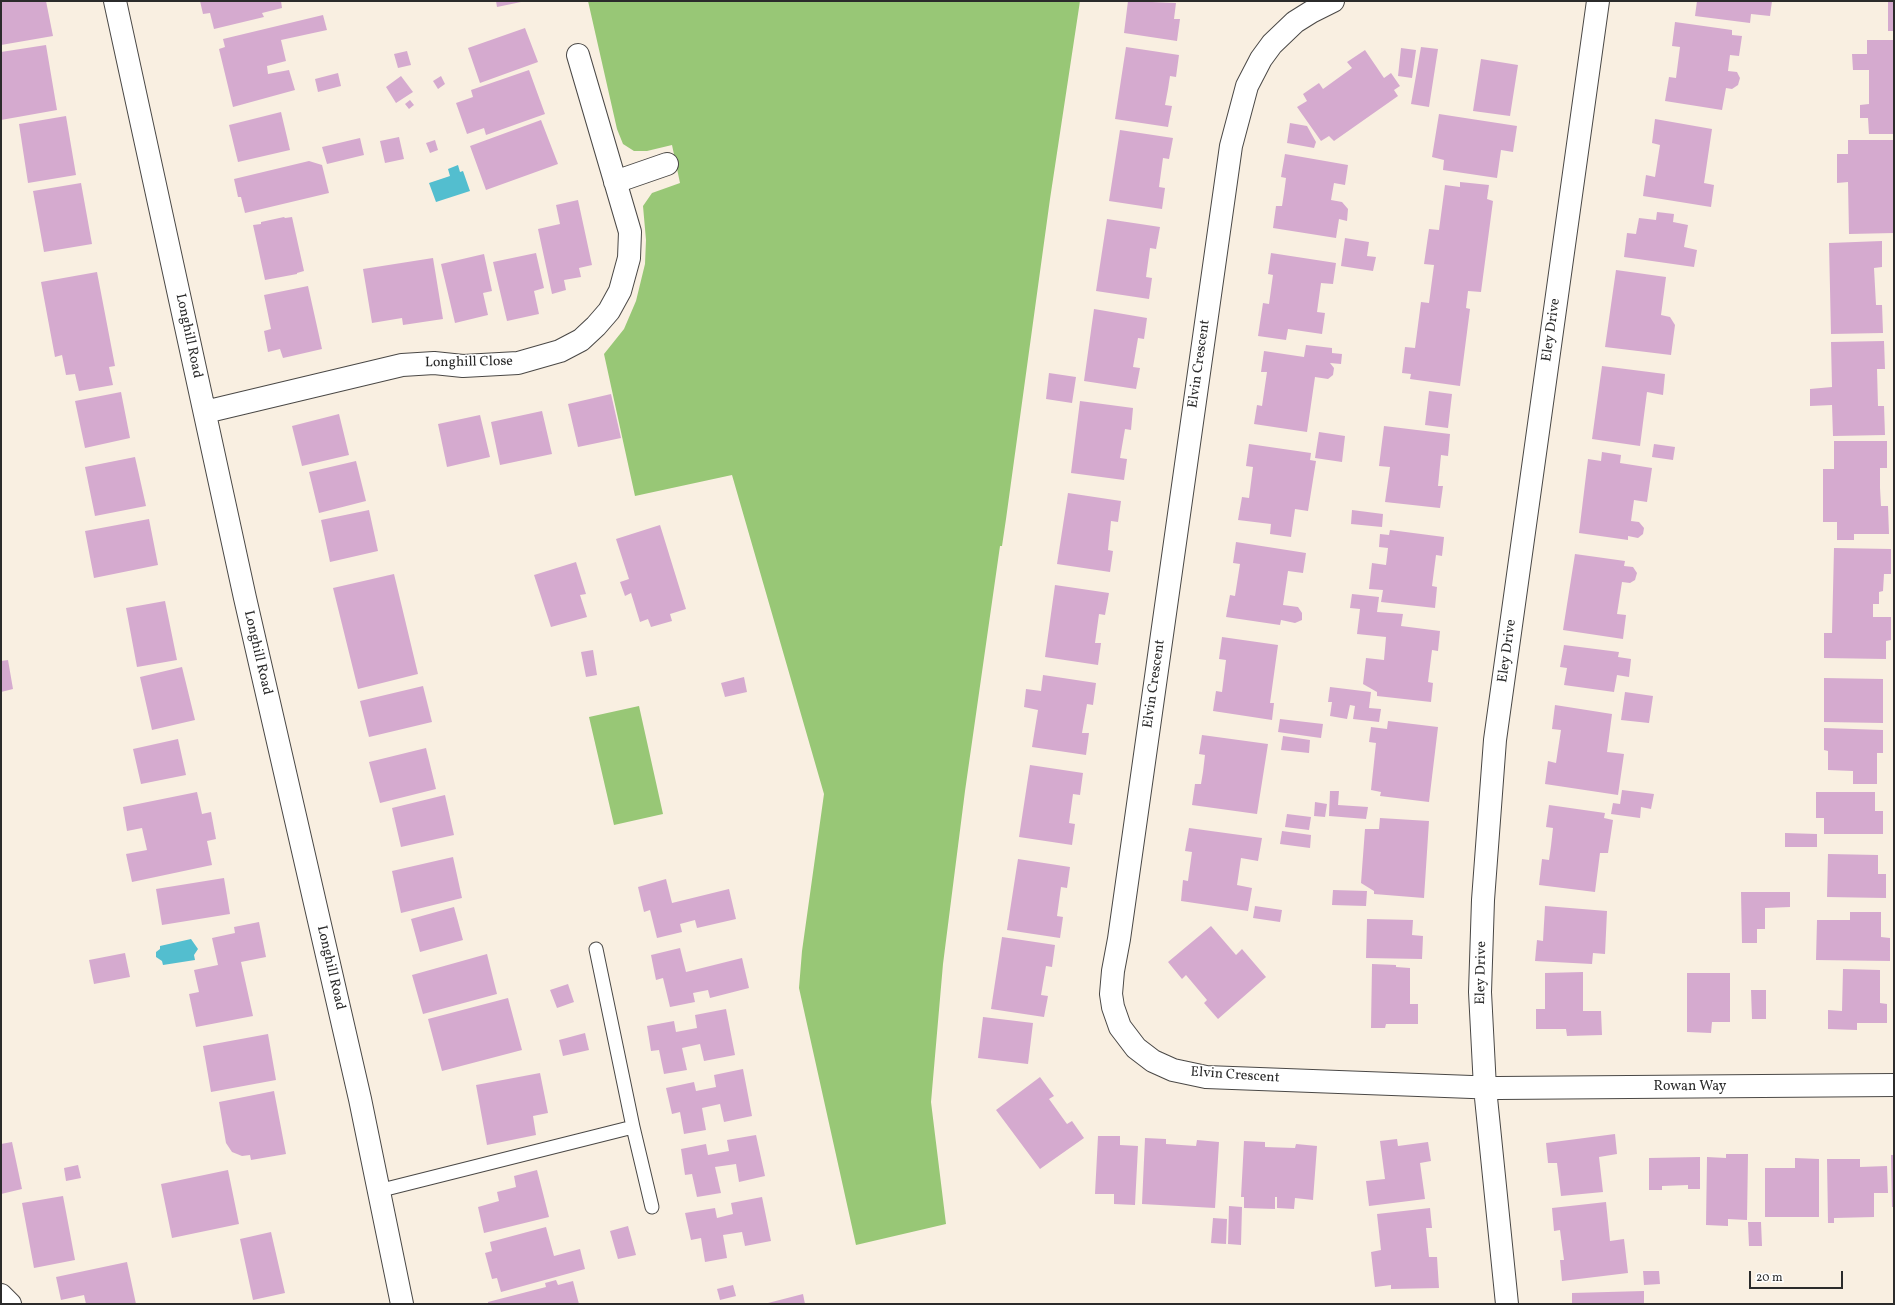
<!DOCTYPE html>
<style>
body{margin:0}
#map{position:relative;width:1895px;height:1305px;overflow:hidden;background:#f9efe1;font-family:Vollkorn,serif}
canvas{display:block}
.frame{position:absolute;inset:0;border:2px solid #2b2b2b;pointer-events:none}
.scale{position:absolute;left:1749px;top:1271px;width:94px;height:18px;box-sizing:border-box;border:2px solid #2b2b2b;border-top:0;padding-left:5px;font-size:12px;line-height:14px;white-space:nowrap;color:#2b2b2b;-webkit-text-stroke:3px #fff;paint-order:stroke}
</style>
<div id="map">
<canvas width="1895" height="1305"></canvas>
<div class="frame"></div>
<div class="scale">20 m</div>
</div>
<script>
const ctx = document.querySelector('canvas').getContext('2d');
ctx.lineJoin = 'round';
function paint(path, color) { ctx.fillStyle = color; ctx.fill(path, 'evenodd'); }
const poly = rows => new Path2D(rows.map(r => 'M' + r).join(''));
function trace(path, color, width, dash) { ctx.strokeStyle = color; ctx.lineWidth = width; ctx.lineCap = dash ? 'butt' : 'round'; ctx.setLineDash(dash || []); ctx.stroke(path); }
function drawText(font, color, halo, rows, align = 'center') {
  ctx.font = font + ' Vollkorn,serif'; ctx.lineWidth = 3; ctx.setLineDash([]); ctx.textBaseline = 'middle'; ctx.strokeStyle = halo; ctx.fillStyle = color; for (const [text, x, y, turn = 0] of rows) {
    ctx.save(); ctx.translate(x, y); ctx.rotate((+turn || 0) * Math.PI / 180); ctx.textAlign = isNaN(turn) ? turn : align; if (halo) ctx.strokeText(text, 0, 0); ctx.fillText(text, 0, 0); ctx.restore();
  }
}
paint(poly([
 [588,1,1080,1,1050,199,1006,519,1002,546,1000,546,965,791,943,964,931,1102,946,1224,856,1245,799,988,802,951,824,794,732,475,635,496,604,354,624,329,636,301,645,264,646,240,643,206,652,193,680,183,672,145,647,151,634,151,623,144,617,129],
 [639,706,663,814,614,825,589,717]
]), '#98c776');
paint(poly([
 [458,165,460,172,463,171,470,191,436,202,429,183,450,176,448,169],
 [191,939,198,949,194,955,195,960,163,965,162,961,156,957,156,952,160,949,160,946]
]), '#53becf');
paint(poly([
 [1,1,46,1,53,36,1,45],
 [200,1,281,1,282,8,262,13,264,17,214,29,210,13,203,14],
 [496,1,520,1,521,2,497,7],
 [1128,1,1176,3,1174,19,1180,19,1177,41,1124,33],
 [1697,1,1772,1,1770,16,1751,14,1750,23,1695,16],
 [1888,1,1894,1,1894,31,1888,31],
 [323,15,327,30,281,40,286,61,267,66,268,74,289,70,295,90,233,107,219,49,225,47,223,39],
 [1675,22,1732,30,1732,35,1742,36,1739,56,1730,55,1728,71,1737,72,1740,78,1738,85,1732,89,1726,88,1722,110,1665,101,1669,77,1676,78,1680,47,1672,46],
 [525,28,538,62,480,83,468,48],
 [1867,40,1894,40,1894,134,1869,134,1868,118,1860,118,1860,105,1869,104,1869,70,1853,70,1852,54,1867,54],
 [46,45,57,110,1,120,1,52],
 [1126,47,1179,55,1176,77,1170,76,1168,89,1165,105,1172,106,1168,127,1115,119],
 [1421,47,1438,49,1429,107,1411,104],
 [1401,48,1416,50,1412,78,1398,76],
 [1365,50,1384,78,1391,73,1400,86,1394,90,1398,96,1334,141,1329,136,1321,141,1297,107,1307,101,1303,94,1319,83,1323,89,1352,68,1347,62],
 [407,51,411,65,398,68,394,54],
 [1481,59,1518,65,1510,116,1473,111],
 [529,70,545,114,486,135,484,128,467,134,456,103,473,97,471,90],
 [338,73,341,86,318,92,315,79],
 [401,76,413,92,396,103,386,87],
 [441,76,445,84,438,89,433,81],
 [410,100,414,105,409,109,405,104],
 [281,112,290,150,238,162,229,125],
 [1439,114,1517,126,1513,152,1501,150,1497,178,1443,170,1444,160,1432,157],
 [66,116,76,175,28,183,19,124],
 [1655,119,1712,129,1704,183,1714,185,1711,207,1643,196,1646,175,1655,177,1660,145,1652,143],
 [541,120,558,164,486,190,470,146],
 [1290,123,1307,126,1316,142,1314,148,1287,143],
 [1120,130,1173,138,1169,159,1163,158,1159,187,1165,188,1162,209,1109,201],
 [399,137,404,159,385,163,380,141],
 [360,138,364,155,327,164,322,147],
 [435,140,438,150,430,153,426,143],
 [1848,140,1894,140,1894,233,1849,234,1848,182,1837,183,1837,154,1848,154],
 [1285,154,1348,165,1345,185,1334,183,1331,200,1342,202,1348,209,1347,221,1339,219,1336,238,1273,228,1276,206,1282,206,1284,193,1286,178,1281,177],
 [309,161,322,165,329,193,245,213,241,197,238,197,234,179],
 [1460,182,1489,185,1487,199,1493,201,1481,292,1468,291,1466,308,1470,309,1460,386,1410,379,1411,374,1402,373,1405,347,1415,348,1421,302,1429,303,1434,265,1424,264,1429,229,1439,230,1445,185,1460,187],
 [81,183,92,244,44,252,33,191],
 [578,200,592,265,579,268,581,277,564,280,566,290,552,294,538,229,560,224,556,205],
 [1657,212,1674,214,1673,222,1688,225,1684,247,1697,250,1694,267,1624,257,1627,233,1636,234,1639,218,1656,220],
 [284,217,285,218,292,217,304,271,297,273,297,274,265,280,253,225,261,224,261,222],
 [1107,219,1160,227,1156,249,1150,248,1146,277,1152,278,1149,299,1096,291],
 [1345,238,1369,242,1367,256,1376,257,1373,271,1341,266],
 [1882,241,1882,267,1874,268,1876,305,1882,305,1883,333,1831,334,1829,243],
 [536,253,544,288,534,291,539,314,507,321,493,262],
 [1271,253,1336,263,1333,284,1321,283,1317,312,1325,313,1322,334,1288,329,1286,340,1258,336,1263,303,1269,304,1273,275,1268,274],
 [484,254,492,291,483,293,488,315,455,323,441,264],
 [433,258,443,319,403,325,402,318,372,323,363,269],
 [1616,270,1666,277,1661,315,1670,317,1675,325,1671,355,1605,347],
 [97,272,115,366,109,367,113,385,79,391,75,374,66,375,62,355,55,357,41,282],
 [308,286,322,349,283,358,280,349,268,352,264,331,271,329,264,295],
 [1094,309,1147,318,1144,339,1138,338,1133,367,1140,368,1136,389,1084,381],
 [1884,341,1885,369,1877,369,1878,406,1884,406,1885,435,1833,436,1832,405,1810,406,1810,389,1832,387,1831,342],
 [1306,345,1332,348,1332,353,1342,354,1341,364,1330,363,1334,368,1333,375,1328,379,1315,377,1307,432,1254,424,1257,405,1262,406,1267,372,1261,372,1264,351,1304,357],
 [1602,366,1665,374,1663,395,1647,392,1640,446,1592,439],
 [1049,373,1076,377,1072,403,1046,399],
 [1429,391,1452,394,1448,428,1425,425],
 [121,392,130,438,85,448,75,401],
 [611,394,621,438,578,447,568,404],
 [1080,401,1133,408,1131,430,1125,429,1120,458,1127,459,1124,480,1071,473],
 [542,411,552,454,500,465,491,422],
 [339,414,349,455,302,466,292,426],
 [480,415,490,457,447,467,438,424],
 [1384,426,1450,434,1448,456,1441,455,1438,486,1443,486,1440,508,1385,502,1390,467,1379,466],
 [1319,432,1345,436,1342,462,1315,458],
 [1834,441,1887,441,1887,468,1880,468,1880,488,1881,506,1888,506,1889,534,1854,534,1854,540,1837,540,1837,522,1823,522,1823,469,1834,469],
 [1249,444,1311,453,1310,460,1316,461,1308,511,1295,509,1291,537,1270,534,1271,524,1238,520,1242,497,1249,498,1253,467,1246,466],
 [1654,444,1675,447,1673,460,1652,457],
 [1602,452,1621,455,1620,463,1652,468,1647,502,1634,500,1631,521,1639,522,1644,528,1643,534,1638,538,1628,536,1628,540,1579,533,1588,459,1601,461],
 [135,457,146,506,95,516,85,467],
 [356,461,366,501,319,513,309,472],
 [1068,493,1121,501,1118,522,1111,521,1108,550,1113,551,1110,572,1057,564],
 [369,510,378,551,330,562,321,520],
 [1352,510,1383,514,1382,527,1351,524],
 [149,519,158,565,94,578,85,531],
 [660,525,686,609,670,614,672,621,651,627,648,619,640,622,631,593,625,596,620,582,629,579,616,539],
 [1390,530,1444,537,1442,556,1436,555,1432,586,1437,587,1435,608,1381,602,1383,590,1369,589,1372,563,1386,565,1388,548,1379,547,1380,534,1389,535],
 [1236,542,1306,553,1303,573,1288,571,1283,605,1298,607,1302,613,1302,620,1295,623,1281,620,1280,625,1226,617,1230,595,1235,596,1240,564,1233,563],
 [1834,548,1891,549,1891,574,1884,574,1883,591,1879,592,1879,604,1873,604,1873,617,1891,617,1891,640,1886,641,1886,659,1824,658,1824,633,1832,633],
 [1575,554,1625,561,1624,566,1633,567,1637,573,1635,580,1630,583,1622,582,1617,614,1626,615,1623,639,1563,630],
 [576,562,586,594,580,595,587,617,551,627,534,575],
 [394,574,418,674,358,689,333,588],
 [1055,585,1109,593,1105,615,1099,614,1095,643,1101,643,1098,665,1045,657],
 [1352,594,1379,597,1377,612,1403,614,1401,626,1440,631,1438,651,1432,650,1428,682,1433,683,1431,702,1377,696,1377,692,1363,684,1366,658,1384,660,1386,637,1357,634,1360,609,1350,608],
 [165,601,177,660,137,667,126,608],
 [1222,637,1278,645,1270,703,1274,703,1272,720,1213,711,1216,691,1222,692,1226,660,1219,659],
 [1564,645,1619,652,1618,657,1631,659,1629,677,1617,675,1614,692,1564,685,1567,668,1560,667],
 [593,650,597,675,586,677,581,652],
 [8,660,13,689,1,692,1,661],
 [182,667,195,720,152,730,140,677],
 [1043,675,1096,683,1093,705,1087,704,1082,733,1089,733,1086,755,1032,747,1038,710,1024,707,1026,689,1041,691],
 [744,677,747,692,725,697,721,683],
 [1824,678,1883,679,1883,723,1824,722],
 [423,686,432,722,369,737,360,701],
 [1330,687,1371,692,1369,708,1381,709,1379,722,1353,719,1355,706,1350,705,1347,719,1330,716,1332,702,1328,702],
 [1625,692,1653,696,1649,723,1621,720],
 [1555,705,1612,714,1607,752,1624,754,1618,795,1545,784,1548,761,1556,763,1561,730,1552,729],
 [1280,719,1323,724,1321,738,1278,732],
 [1388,721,1438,727,1429,802,1380,796,1381,792,1371,790,1376,743,1369,742,1371,727,1387,729],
 [1824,728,1883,730,1883,753,1877,753,1877,784,1853,784,1853,771,1828,770,1828,751,1824,750],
 [1202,735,1268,744,1257,814,1192,805,1195,784,1201,784,1203,772,1205,755,1199,754],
 [1283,736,1310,740,1309,753,1281,750],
 [178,739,186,775,141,784,133,749],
 [426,748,436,789,380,803,369,762],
 [1030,765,1083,773,1080,795,1073,794,1069,823,1075,824,1072,845,1019,837],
 [1622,790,1654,794,1651,809,1641,807,1640,818,1611,814,1613,803,1620,804],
 [1330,791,1339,791,1338,805,1368,807,1366,819,1329,816],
 [197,792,202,814,211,812,216,839,207,841,212,865,132,882,126,854,147,850,142,828,127,831,123,807],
 [1816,792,1875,792,1875,811,1883,811,1883,834,1824,834,1824,818,1816,818],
 [445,795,454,835,401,847,392,808],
 [1315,802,1327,804,1325,817,1314,816],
 [1549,805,1605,813,1604,818,1613,820,1608,853,1600,853,1595,892,1539,885,1542,859,1549,860,1551,846,1553,828,1546,827],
 [1287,814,1311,817,1309,830,1285,827],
 [1380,818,1429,821,1424,898,1374,894,1374,891,1361,883,1365,829,1379,829],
 [1189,828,1262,838,1258,861,1241,858,1237,885,1252,888,1248,911,1181,901,1183,880,1188,881,1192,852,1185,851],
 [1282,831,1311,835,1310,848,1280,844],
 [1785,833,1817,834,1817,847,1785,847],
 [1828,854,1878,855,1878,874,1886,874,1886,898,1827,897],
 [453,857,462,898,401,913,392,871],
 [1018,859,1070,867,1067,888,1061,887,1057,916,1063,917,1060,938,1007,930],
 [224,878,230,914,162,925,156,889],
 [666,879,672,903,729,889,736,919,697,928,695,920,680,924,682,932,657,938,650,910,644,912,638,887],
 [1333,890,1367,891,1366,906,1332,905],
 [1741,892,1790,892,1790,907,1765,908,1765,929,1757,929,1757,943,1742,943],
 [1255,906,1282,910,1280,922,1253,918],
 [1545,906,1607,911,1605,954,1593,953,1592,964,1535,961,1537,940,1543,941],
 [454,907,463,940,420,952,411,919],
 [1850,912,1881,912,1881,937,1890,938,1890,961,1816,960,1817,920,1850,920],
 [1367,919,1413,920,1412,935,1423,936,1422,959,1366,958],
 [259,922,266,957,241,962,253,1016,196,1027,189,994,199,992,194,970,218,965,212,938,235,933,234,927],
 [1211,926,1236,955,1242,949,1266,977,1218,1019,1204,1003,1207,1000,1186,975,1182,979,1168,962],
 [1002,937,1055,945,1052,967,1046,966,1041,995,1048,996,1044,1017,991,1009],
 [680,948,686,972,742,958,749,988,710,998,708,990,693,993,695,1002,670,1007,663,978,656,980,651,955],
 [125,953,130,977,94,984,89,960],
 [487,954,497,994,423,1014,412,975],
 [1372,964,1396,965,1396,967,1410,968,1410,1004,1418,1004,1418,1024,1386,1024,1385,1028,1371,1028],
 [1843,969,1880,970,1880,1003,1887,1004,1887,1023,1857,1023,1857,1030,1828,1029,1828,1010,1842,1011],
 [1583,972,1583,1011,1601,1011,1602,1035,1567,1036,1566,1029,1536,1029,1536,1009,1545,1009,1545,973],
 [1687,973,1730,973,1730,1022,1712,1022,1711,1033,1687,1032],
 [568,984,574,1002,557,1008,550,990],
 [1751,990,1766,990,1766,1019,1752,1019],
 [508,998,522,1050,442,1071,428,1019],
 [726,1009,735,1055,704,1061,700,1044,682,1048,687,1070,664,1074,659,1050,651,1051,647,1026,674,1021,676,1032,697,1028,695,1015],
 [983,1017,1033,1023,1028,1064,978,1058],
 [585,1033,589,1050,563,1056,559,1040],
 [268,1034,276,1080,211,1092,203,1046],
 [743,1069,752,1116,724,1122,720,1104,702,1108,706,1130,684,1134,680,1112,672,1114,666,1088,694,1082,696,1091,716,1087,714,1075],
 [540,1073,548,1113,533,1116,536,1135,487,1145,476,1085],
 [1040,1077,1054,1096,1049,1099,1067,1124,1072,1121,1084,1138,1040,1169,996,1110],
 [274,1091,286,1154,251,1160,250,1155,242,1156,232,1152,226,1143,219,1102],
 [1615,1134,1617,1154,1599,1157,1603,1192,1561,1196,1557,1163,1548,1163,1546,1143],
 [756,1135,765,1176,739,1182,736,1164,715,1167,721,1193,697,1197,692,1174,685,1175,681,1149,706,1144,708,1155,729,1151,727,1140],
 [1098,1136,1120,1136,1120,1145,1138,1146,1135,1205,1114,1204,1114,1194,1095,1194],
 [1145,1138,1166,1139,1166,1144,1196,1146,1197,1140,1219,1142,1215,1208,1142,1204],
 [1397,1139,1398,1146,1428,1142,1431,1161,1420,1163,1425,1199,1369,1206,1366,1181,1385,1179,1380,1141],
 [1244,1141,1265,1142,1265,1147,1295,1148,1296,1144,1317,1146,1313,1200,1295,1198,1294,1209,1277,1208,1277,1197,1275,1197,1275,1209,1244,1208,1244,1197,1241,1197],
 [12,1142,22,1189,1,1194,1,1144],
 [1726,1154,1748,1154,1747,1220,1728,1219,1728,1226,1706,1225,1707,1157,1726,1158],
 [1891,1155,1894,1155,1894,1207,1892,1207],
 [1700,1157,1700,1189,1688,1189,1688,1185,1662,1186,1662,1190,1649,1190,1649,1158],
 [1795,1158,1819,1159,1819,1217,1765,1217,1765,1168,1795,1168],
 [1827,1159,1860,1159,1860,1167,1887,1166,1888,1193,1874,1193,1874,1217,1834,1218,1834,1223,1828,1223],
 [78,1165,81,1178,66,1181,64,1168],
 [228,1170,239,1224,172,1238,161,1184],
 [537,1170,549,1217,484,1233,478,1207,499,1201,497,1192,516,1187,514,1176],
 [63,1196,75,1260,34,1268,22,1203],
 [762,1197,771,1241,745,1246,742,1232,723,1235,727,1258,705,1262,701,1238,691,1240,685,1213,715,1208,717,1218,733,1214,731,1203],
 [1606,1202,1610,1241,1624,1239,1628,1273,1562,1281,1560,1260,1564,1260,1560,1230,1554,1231,1552,1208],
 [1229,1206,1242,1207,1241,1245,1228,1244],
 [1430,1208,1432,1228,1426,1228,1429,1257,1437,1257,1439,1288,1391,1289,1391,1285,1375,1287,1371,1252,1381,1250,1377,1214],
 [1213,1218,1227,1219,1226,1244,1211,1243],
 [1748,1222,1761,1222,1762,1246,1749,1246],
 [628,1226,636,1255,618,1259,610,1231],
 [546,1227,554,1256,580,1249,585,1269,501,1292,497,1278,492,1279,485,1253,492,1251,490,1242],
 [271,1232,285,1293,253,1300,240,1239],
 [127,1262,136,1304,86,1304,84,1295,61,1300,56,1277],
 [1643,1271,1659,1271,1660,1284,1644,1285],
 [556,1280,558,1285,573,1281,579,1304,488,1304,488,1302,546,1287,545,1283],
 [733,1285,736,1296,720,1300,717,1289],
 [1644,1291,1644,1304,1572,1304,1572,1293],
 [803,1294,805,1304,768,1304,768,1303]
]), '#d5aacf');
const service = poly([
 [596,949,633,1127],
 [378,1191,633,1127,652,1207]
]);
const minor = poly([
 [115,1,245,598,360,1099,402,1304],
 [1333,1,1311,12,1295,22,1272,44,1261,59,1247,86,1231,146,1119,939,1113,971,1111,994,1113,1007,1120,1027,1136,1048,1153,1061,1173,1070,1206,1077,1498,1088,1894,1085],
 [615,182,667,164],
 [205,412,402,365,434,363,463,366,518,363,560,351,581,340,596,326,609,311,620,291,629,258,630,232,578,55],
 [1,1295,10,1304],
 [1507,1304,1485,1088,1480,992,1483,900,1495,740,1598,1]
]);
trace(service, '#4a4846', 15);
trace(minor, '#4a4846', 24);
trace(service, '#fff', 13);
trace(minor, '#fff', 22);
drawText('14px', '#2b2b2b', '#fff', [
 ["Eley Drive",1552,330,-82],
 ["Longhill Road",188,336,78],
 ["Longhill Close",469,363,-1],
 ["Elvin Crescent",1200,364,-82],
 ["Eley Drive",1508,651,-82],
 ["Longhill Road",257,653,77],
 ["Elvin Crescent",1155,684,-82],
 ["Longhill Road",330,968,77],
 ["Eley Drive",1482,973,-89],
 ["Elvin Crescent",1235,1076,4],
 ["Rowan Way",1690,1087]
]);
</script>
